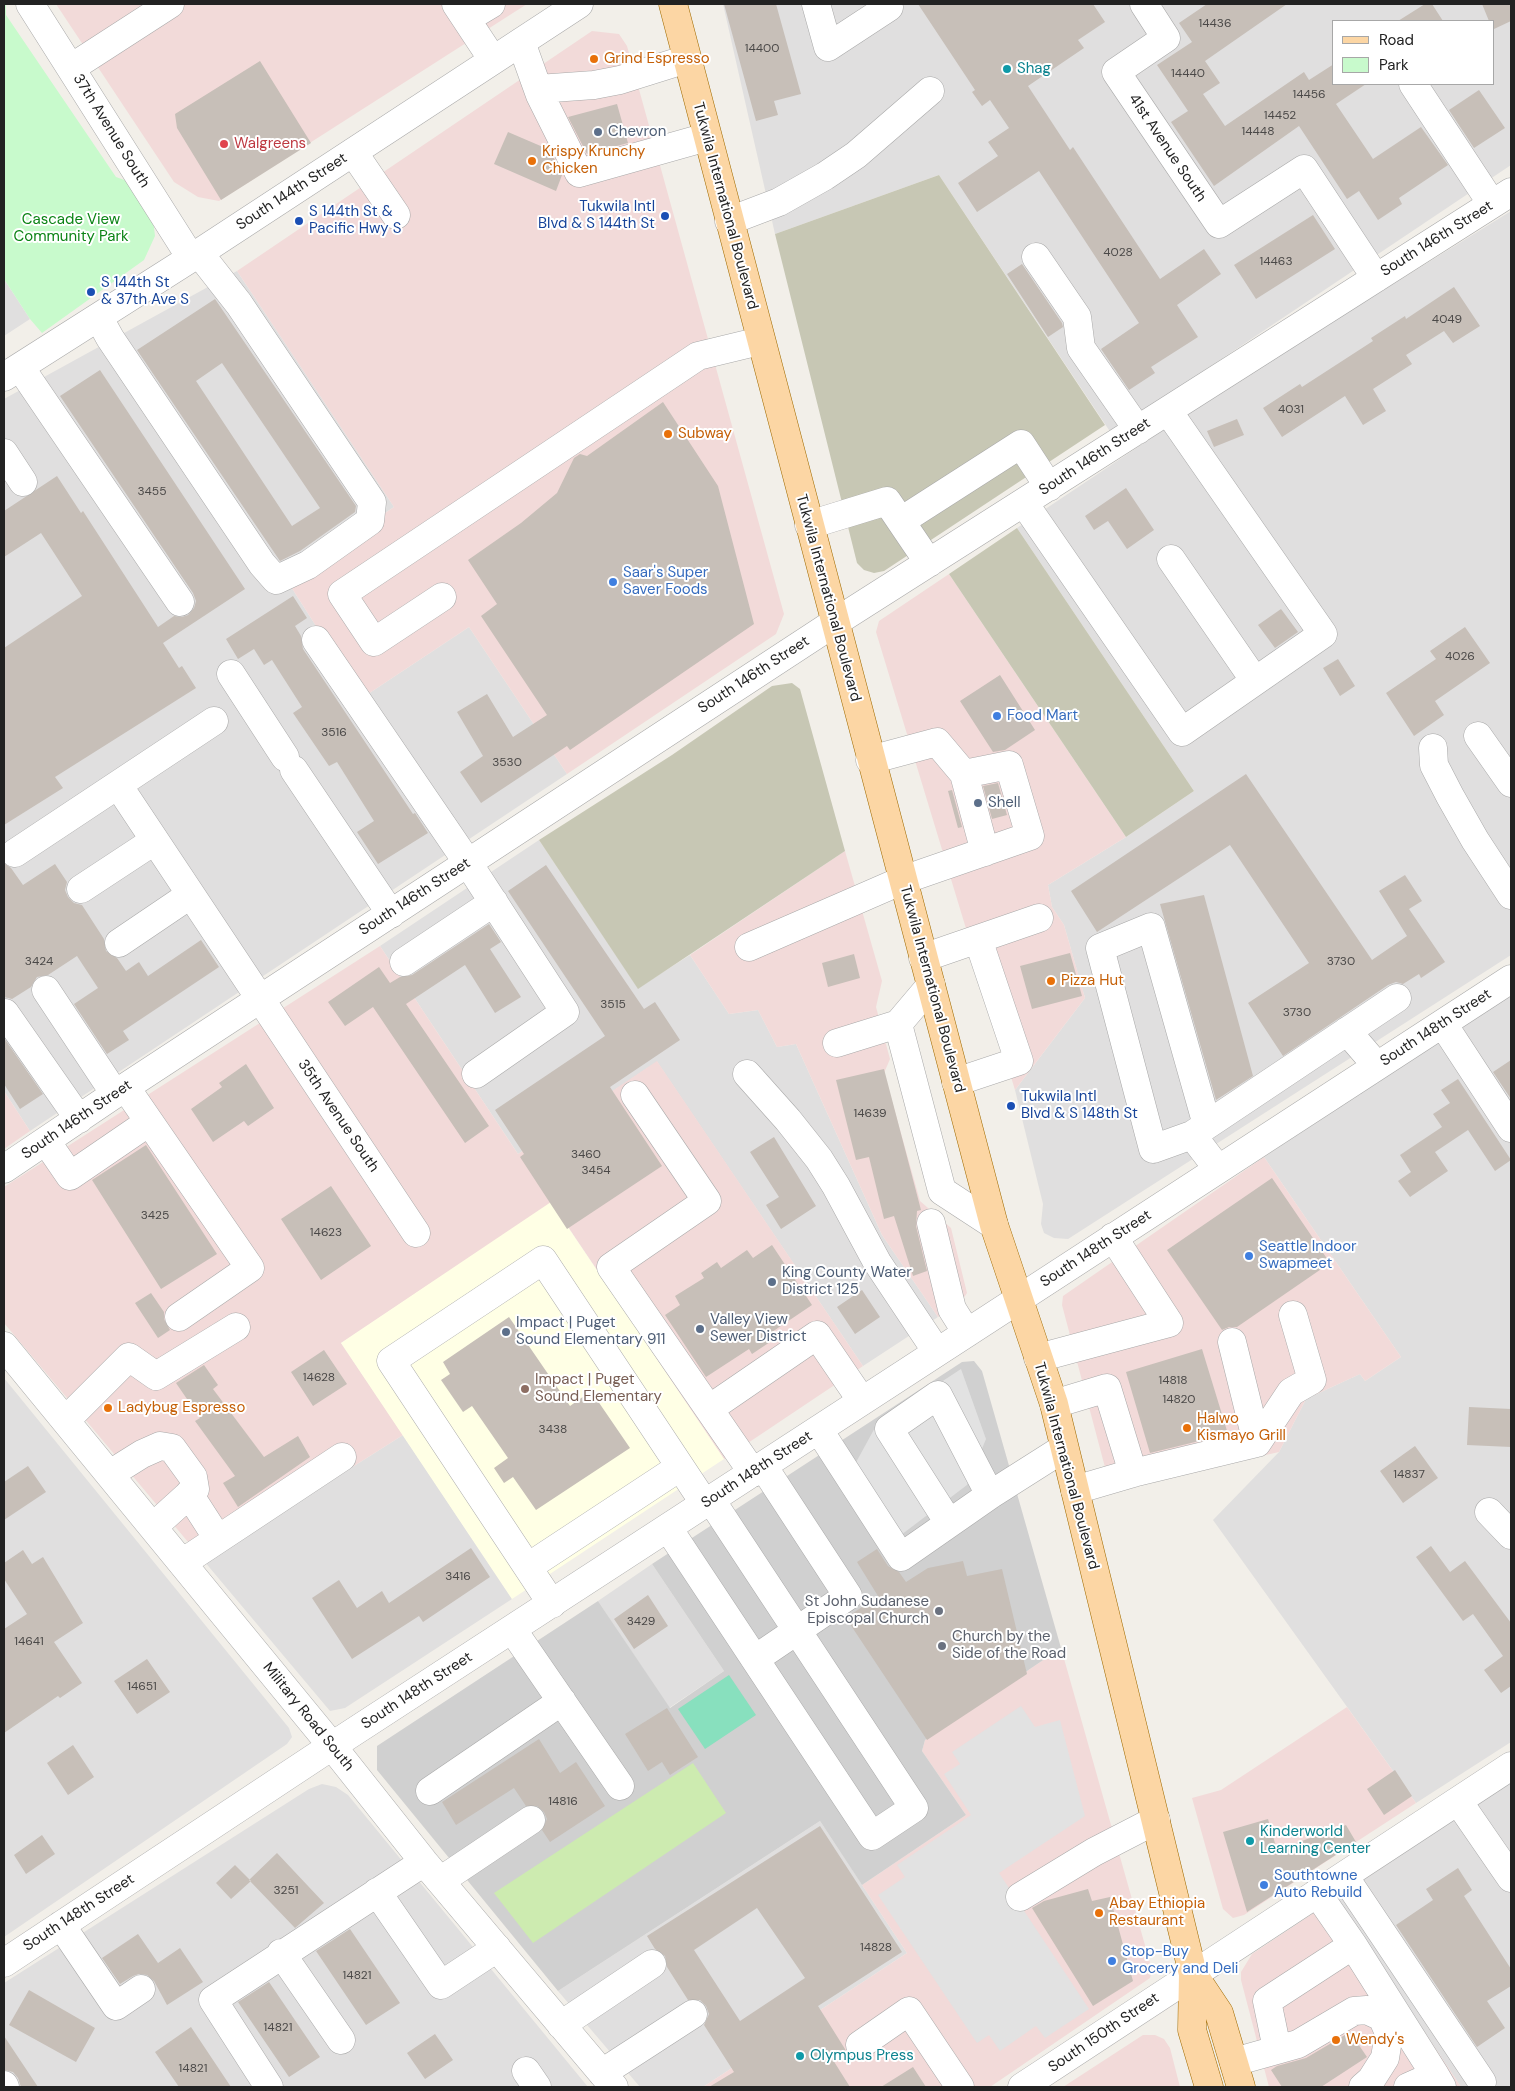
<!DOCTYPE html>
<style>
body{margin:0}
#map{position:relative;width:1515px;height:2091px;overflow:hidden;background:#f2efe9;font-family:"DM Sans",sans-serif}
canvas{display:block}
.frame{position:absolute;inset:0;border:5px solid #222;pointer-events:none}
.legend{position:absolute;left:1332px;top:20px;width:162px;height:65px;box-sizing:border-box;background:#fff;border:1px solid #a7a7a7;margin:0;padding:6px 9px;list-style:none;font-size:15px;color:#222}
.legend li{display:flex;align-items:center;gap:10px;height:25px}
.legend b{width:25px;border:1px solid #a7a7a7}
</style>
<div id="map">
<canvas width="1515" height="2091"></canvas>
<div class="frame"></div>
<ul class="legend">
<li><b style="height:6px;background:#fcd6a4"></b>Road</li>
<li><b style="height:14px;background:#c8facc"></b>Park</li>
</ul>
</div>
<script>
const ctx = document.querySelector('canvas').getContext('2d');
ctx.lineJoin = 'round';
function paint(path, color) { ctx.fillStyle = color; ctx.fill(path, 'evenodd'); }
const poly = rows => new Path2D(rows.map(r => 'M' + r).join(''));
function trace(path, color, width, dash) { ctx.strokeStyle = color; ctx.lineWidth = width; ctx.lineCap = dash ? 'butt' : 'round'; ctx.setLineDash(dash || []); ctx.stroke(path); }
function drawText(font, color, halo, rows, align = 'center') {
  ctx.font = font + ' "DM Sans",sans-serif'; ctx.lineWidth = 4; ctx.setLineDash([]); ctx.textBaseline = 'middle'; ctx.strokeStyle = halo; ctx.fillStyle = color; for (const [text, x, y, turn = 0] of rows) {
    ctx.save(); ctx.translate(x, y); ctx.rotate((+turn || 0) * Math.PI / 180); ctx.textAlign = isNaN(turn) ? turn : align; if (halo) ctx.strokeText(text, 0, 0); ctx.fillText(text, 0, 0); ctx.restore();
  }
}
paint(poly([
 [723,4,1511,4,1511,165,1111,433,939,175,775,234],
 [1334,21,1494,21,1494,84,1334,84],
 [1511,211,1511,955,1068,1239,1054,1238,1044,1233,1041,1224,1043,1204,1015,1090,1085,998,1064,925,1052,907,1048,885,1126,837,1194,791,1017,528,1232,384],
 [237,271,394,507,286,579,362,698,469,627,567,774,30,1131,4,1091,4,770,20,759,4,734,4,399],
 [4,279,30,319,4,336],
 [539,840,638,988,690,955,729,1014,758,1010,777,1047,796,1044,882,1235,938,1317,863,1366,657,1062,518,1154,380,946],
 [1511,995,1511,1742,1416,1803,1213,1520,1279,1452,1306,1399,1360,1374,1365,1381,1401,1357,1264,1157],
 [4,1378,289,1728,292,1737,287,1744,4,1937],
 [403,1435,512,1599,345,1708,330,1711,204,1561],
 [652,1564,724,1671,669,1708,598,1601],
 [1511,1782,1511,2087,1461,2087,1336,1898],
 [322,1784,336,1787,348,1795,588,2087,4,2087,4,1983,309,1789],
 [820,1821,907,1953,703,2087,640,2087,558,1991]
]), '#e0dfdf');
paint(poly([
 [56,4,527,4,219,201,198,197,174,182],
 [592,31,619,34,627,46,784,614,776,634,567,774,469,627,362,698,286,579,394,507,237,271],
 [949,574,1126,837,1048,885,1052,907,1064,925,1085,998,1015,1090,876,632,879,621],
 [845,851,882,981,876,1007,890,1059,884,1073,920,1201,951,1228,967,1293,961,1302,938,1317,882,1235,796,1044,777,1047,758,1010,729,1014,690,955],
 [380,946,518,1154,657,1061,863,1366,724,1459,552,1203,341,1343,403,1435,204,1561,4,1323,4,1187],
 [4,1091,30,1131,4,1149],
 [1264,1157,1401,1357,1365,1381,1360,1374,1306,1399,1279,1452,1111,1490,1062,1305,1063,1296],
 [1061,1648,1152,1970,1150,1978,990,2087,703,2087,907,1953,862,1885,966,1815,922,1751,925,1740],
 [1347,1707,1416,1803,1244,1915,1233,1918,1223,1909,1192,1798,1221,1790],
 [1336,1898,1461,2087,1269,2087,1241,1980,1241,1972,1252,1954],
 [1143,2035,1155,2035,1164,2039,1170,2048,1180,2087,1063,2087]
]), '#f2dad9');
paint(poly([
 [551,1202,724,1459,512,1599,341,1343]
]), '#ffffe5');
paint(poly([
 [974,1361,982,1371,1061,1648,925,1740,922,1751,966,1815,862,1885,820,1821,558,1991,377,1770,377,1746,598,1601,670,1708,724,1671,652,1564,962,1362]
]), '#d0d0d0');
paint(poly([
 [939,175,1105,425,884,571,874,573,864,570,857,563,775,234],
 [1017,528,1194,791,1126,837,949,574],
 [792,683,800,689,845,851,638,989,539,840,672,755,772,686]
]), '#c7c7b4');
paint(poly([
 [693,1763,726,1813,533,1943,494,1893]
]), '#cdebb0');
paint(poly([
 [4,4,6,4,6,15,116,177,130,182,153,219,155,236,144,260,42,333,30,319,4,279]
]), '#c8facc');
paint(poly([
 [729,1675,756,1715,705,1749,678,1709]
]), '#88e0be');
paint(poly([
 [961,1369,986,1439,967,1485,901,1535,854,1466,877,1424],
 [1021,1706,1035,1727,1060,1720,1085,1816,999,1873,1089,2009,1045,2038,1036,2026,1000,2051,989,2035,977,2043,878,1895,905,1877,897,1865,971,1815,944,1774,960,1764,952,1752]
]), '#e2e2e2');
paint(poly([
 [724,4,776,4,801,94,774,101,778,115,756,121],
 [918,4,1093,4,1105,22,1078,40,1084,48,1028,86,1070,150,1073,147,1160,279,1204,249,1221,274,1177,305,1198,337,1151,367,1155,373,1129,390,1101,349,1139,323,1039,171,977,212,958,183,998,156,988,142,1009,128,990,100,982,106,972,92,975,90],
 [1207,4,1287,4,1205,61,1220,83,1203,94,1225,126,1304,72,1309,80,1334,64,1334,84,1366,84,1336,104,1373,159,1421,127,1448,165,1399,198,1402,204,1378,220,1359,191,1347,199,1299,126,1214,186,1171,122,1188,111,1157,65,1192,42,1179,23],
 [1425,4,1432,4,1443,21,1398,21],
 [1482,4,1511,4,1511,21,1494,29,1494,21,1489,21],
 [260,61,311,143,221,200,177,128,175,114],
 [1479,90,1505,128,1474,148,1449,110],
 [617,104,628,143,587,154,568,117],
 [508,132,550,150,562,175,556,191,494,164],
 [1313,215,1335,249,1256,299,1234,265],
 [1022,264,1062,323,1063,327,1048,337,1007,274],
 [1454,287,1480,326,1453,343,1444,331,1406,355,1412,364,1373,389,1386,411,1363,425,1345,396,1282,437,1263,408,1300,384,1302,387,1373,341,1371,338,1405,316,1406,319],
 [215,299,356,506,355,512,300,551,280,561,137,350],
 [222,363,320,508,292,526,196,381],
 [100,370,245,589,163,643,179,668,182,666,196,688,55,777,63,788,4,825,4,648,82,596,41,533,4,557,4,511,57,476,81,513,83,511,158,627,174,616,182,617,188,615,194,608,196,601,193,593,60,396],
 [663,402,718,486,754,624,570,750,567,746,481,803,460,772,483,756,457,712,487,694,513,737,547,715,481,616,497,604,468,560,521,523,557,493,574,458,580,454,587,456],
 [1237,419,1244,435,1214,447,1207,431],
 [1126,488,1154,530,1127,549,1108,521,1094,530,1085,516],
 [293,596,307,618,295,626,301,636,303,649,413,814,415,813,428,833,378,864,357,832,374,821,337,762,329,766,293,713,302,707,272,660,264,665,254,649,238,659,226,639],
 [1281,609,1298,632,1275,648,1258,625],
 [1465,627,1490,663,1435,701,1444,715,1414,736,1386,693,1436,659,1430,651],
 [1338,659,1355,686,1340,696,1323,668],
 [1000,675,1035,730,1005,750,993,752,960,701],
 [1246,774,1372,960,1407,936,1379,891,1405,875,1422,901,1409,909,1445,962,1421,978,1419,974,1403,984,1396,982,1388,985,1283,1056,1248,1003,1309,963,1230,845,1097,932,1071,891],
 [998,783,1007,815,992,819,983,786],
 [952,790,962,827,958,828,948,791],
 [4,863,11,868,23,885,55,864,67,882,65,890,68,897,74,903,82,905,104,939,106,951,117,958,126,971,139,962,148,976,201,940,219,967,123,1031,129,1040,107,1054,74,1004,98,988,77,956,48,975,37,977,31,987,12,999,4,997],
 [546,865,644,1009,655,1002,680,1040,610,1087,662,1166,567,1229,520,1157,524,1154,495,1110,605,1036,508,891],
 [1204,895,1253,1076,1216,1100,1160,904],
 [489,924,501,942,490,949,521,997,495,1013,465,965,406,1004,489,1126,465,1143,373,1007,345,1026,328,1002,379,967,390,983,400,977,412,975],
 [1070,953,1082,996,1032,1009,1020,966],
 [854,954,860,978,828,987,822,963],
 [4,1038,43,1094,20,1109,4,1084],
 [1511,1060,1511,1099,1493,1072],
 [246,1064,274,1108,248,1126,244,1121,213,1142,191,1109,222,1087,219,1083],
 [884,1069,921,1210,917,1211,916,1226,927,1271,913,1276,894,1216,884,1219,869,1157,856,1160,836,1080],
 [1458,1079,1511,1160,1495,1171,1468,1130,1435,1152,1448,1171,1410,1197,1398,1181,1411,1172,1400,1155,1442,1127,1433,1114,1450,1103,1441,1090],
 [774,1137,816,1206,781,1229,766,1205,779,1197,750,1152],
 [146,1145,217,1254,161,1289,92,1180],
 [1272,1178,1330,1263,1237,1327,1229,1327,1222,1330,1167,1250],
 [331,1186,371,1246,321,1280,281,1219],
 [772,1245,812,1305,769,1334,773,1340,752,1354,749,1349,706,1377,665,1315,680,1305,675,1296,704,1278,701,1273,717,1262,721,1268,747,1250,753,1258],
 [862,1290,880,1317,855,1334,837,1307],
 [151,1293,164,1312,164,1319,170,1330,158,1338,135,1303],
 [509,1317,570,1406,591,1391,630,1448,536,1510,513,1477,504,1483,494,1468,508,1458,472,1406,463,1412,441,1380,450,1374,443,1362],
 [1202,1349,1228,1434,1150,1453,1126,1372],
 [324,1350,347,1384,313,1406,291,1372],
 [204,1365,218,1385,213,1389,264,1457,298,1436,310,1457,238,1507,223,1483,235,1476,195,1421,200,1418,176,1383],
 [1469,1407,1511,1409,1511,1447,1467,1445],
 [1415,1446,1438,1478,1403,1503,1380,1471],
 [28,1466,46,1492,4,1520,4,1482],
 [1431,1546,1450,1572,1465,1561,1511,1623,1511,1686,1501,1693,1484,1670,1503,1656,1473,1614,1463,1621,1416,1557],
 [471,1548,490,1577,423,1622,419,1616,352,1659,312,1598,339,1580,357,1608,382,1591,389,1603],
 [877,1549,888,1566,899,1572,906,1582,928,1568,963,1561,967,1576,1002,1569,1027,1674,927,1740,846,1618,878,1596,857,1562],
 [23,1550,32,1564,43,1557,83,1623,54,1642,82,1683,60,1698,58,1696,4,1733,4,1629,27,1614,4,1579,4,1563],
 [648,1595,668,1626,634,1649,614,1619],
 [147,1659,170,1692,137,1714,114,1681],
 [667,1708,698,1757,670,1775,662,1762,648,1771,625,1734],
 [539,1739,560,1773,576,1762,605,1806,550,1842,542,1830,547,1819,544,1812,537,1806,526,1806,514,1788,456,1825,442,1802],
 [73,1745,94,1777,68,1795,47,1763],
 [1395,1770,1412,1796,1384,1815,1367,1789],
 [1268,1819,1277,1850,1346,1825,1356,1842,1247,1912,1223,1832],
 [820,1826,902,1952,818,2006,845,2049,846,2052,833,2060,850,2087,709,2087,734,2072,704,2025,709,2014,706,2006,700,2000,688,2000,667,1967,665,1956,655,1949,647,1936],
 [757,1908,805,1978,740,2021,694,1950],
 [42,1835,55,1854,26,1874,14,1855],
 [277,1853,324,1903,295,1928,249,1880],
 [235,1865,251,1881,231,1899,216,1883],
 [1458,1868,1472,1890,1464,1896,1511,1969,1511,1986,1487,2001,1505,2028,1477,2047,1396,1925,1433,1900,1426,1889],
 [1088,1889,1092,1901,1110,1897,1133,1981,1093,2006,1032,1908,1044,1901],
 [350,1929,400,2003,366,2025,316,1951],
 [138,1934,158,1963,180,1948,203,1982,167,2005,154,1981,147,1975,139,1974,133,1976,120,1984,102,1958],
 [269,1982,320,2057,289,2077,238,2002],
 [29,1990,95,2028,76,2062,9,2025],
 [191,2027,231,2087,179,2087,155,2052],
 [1350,2032,1367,2057,1321,2087,1282,2087,1271,2070,1277,2066,1306,2058],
 [435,2034,453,2060,425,2079,407,2053],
 [4,2036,38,2087,21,2087,18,2078,13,2072,4,2070],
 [913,2067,926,2087,881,2087]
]), '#c7bfb8');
const minor = poly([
 [30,4,191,258],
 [456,4,493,60],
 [816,4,828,47,889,7,887,4],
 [1144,4,1166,38,1116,72,1219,224,1304,169,1376,278],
 [466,19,491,4],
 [521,42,540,95,579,173,707,137],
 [71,68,170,4],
 [1413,84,1492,204],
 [538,89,594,85,620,80,687,59],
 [353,152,396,215],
 [729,221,779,202,825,176,856,155,930,91],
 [1036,257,1077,317,1081,348,1138,430],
 [99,318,110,338,262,564,276,580,308,565,370,521,372,502,239,304,199,253],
 [20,367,180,602],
 [4,377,199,253,579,4],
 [4,453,23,482],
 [1024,503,1182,732,1323,634,1168,411],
 [901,521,1021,444,1049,487],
 [809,525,887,501,929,563],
 [1171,559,1255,681],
 [442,597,374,642,342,594,698,356,760,341],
 [316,640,468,863,565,1012,476,1074],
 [231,674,285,757],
 [1478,736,1511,783],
 [1433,748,1434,765,1450,796,1475,840,1511,895],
 [294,770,391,914],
 [964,774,985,852],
 [118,785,416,1233],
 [15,853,214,721],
 [81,889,154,841],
 [119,943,190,895],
 [749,947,903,880,1030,836,1009,765,964,774,937,742,870,760],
 [923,958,1039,918],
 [404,962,494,902],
 [931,985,898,1024,942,1191,994,1225],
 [46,990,115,1094],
 [5,1013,79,1119],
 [1443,1024,1511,1128],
 [1347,1031,1377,1066],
 [837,1043,898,1024],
 [747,1074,788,1120,819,1159,836,1186,877,1262,937,1352],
 [956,1082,1019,1061,978,939],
 [126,1088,250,1268,179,1317],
 [635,1095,707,1201,611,1267,753,1473],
 [1207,1125,1397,998],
 [1192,1135,1207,1125,1151,927,1100,948,1153,1149,1192,1135,1218,1169],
 [46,1141,70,1176,149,1122],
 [4,1169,115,1094,834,623,1511,192],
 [931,1223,952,1309,967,1333],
 [1232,1342,1257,1443],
 [4,1346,332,1746,424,1862,614,2087],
 [1038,1358,1169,1323,1113,1237],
 [1054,1404,1107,1388,1133,1473],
 [709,1409,817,1335,862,1401],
 [66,1420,129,1357,156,1376,236,1327],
 [819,1430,901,1557,990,1495,1064,1448],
 [110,1474,142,1454,160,1446,172,1448,193,1477,195,1489,153,1527],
 [1075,1490,1133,1473,1257,1443,1291,1392,1312,1380,1293,1315],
 [189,1494,218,1539],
 [1489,1512,1511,1535],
 [949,1523,889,1429,938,1395,990,1495],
 [668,1528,872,1836,914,1808,711,1500],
 [182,1563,342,1457],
 [528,1567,680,1467],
 [552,1604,391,1361,543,1260,705,1504],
 [512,1629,620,1786],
 [755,1659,848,1596,763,1466],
 [430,1791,562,1701],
 [1458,1801,1511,1878],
 [1344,1876,1482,2082],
 [440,1881,531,1820],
 [377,1892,441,1985,497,1948],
 [1317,1893,1353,1945,1435,2075],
 [1020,1897,1094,1852,1156,1820],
 [61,1925,116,2006,141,1989],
 [281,1953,341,2040],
 [4,1963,332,1746,1511,979],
 [561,2025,652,1964],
 [860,2045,909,2011,960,2087],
 [1277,2049,1267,2001,1353,1945],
 [1234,2062,1298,2044,1354,2011,1367,2010,1382,2017,1389,2033,1385,2058,1371,2080,1363,2087],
 [526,2071,537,2087],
 [602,2073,693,2014],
 [4,2085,5,2087],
 [269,2087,213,2000,424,1862],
 [1022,2087,1511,1766],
 [1408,2087,1435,2075,1442,2087]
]);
const major = poly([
 [673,4,994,1225,1054,1404,1193,1974,1192,2030,1209,2087],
 [1193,1974,1219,2013,1241,2087]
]);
trace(minor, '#a9a9a9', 29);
trace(major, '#a06b00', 29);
trace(minor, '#fff', 28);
trace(major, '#fcd6a4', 28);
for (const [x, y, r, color] of [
 [594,59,5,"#e8710a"],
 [1007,69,5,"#0f9aa8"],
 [598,132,5,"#5c6f8a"],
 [224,144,5,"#e0444e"],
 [532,161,5,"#e8710a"],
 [665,216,5,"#1a4fb4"],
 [299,221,5,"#1a4fb4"],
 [91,292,5,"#1a4fb4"],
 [668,434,5,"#e8710a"],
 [613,582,5,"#3f7fe0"],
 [997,716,5,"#3f7fe0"],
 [978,803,5,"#5c6f8a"],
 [1051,981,5,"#e8710a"],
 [1011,1106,5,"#1a4fb4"],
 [1249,1256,5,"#3f7fe0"],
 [772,1282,5,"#5c6f8a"],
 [700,1329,5,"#5c6f8a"],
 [506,1332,5,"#5c6f8a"],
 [525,1389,5,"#8d6e63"],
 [108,1408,5,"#e8710a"],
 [1187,1428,5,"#e8710a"],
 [939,1611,5,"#6b7280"],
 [942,1646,5,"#6b7280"],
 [1250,1841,5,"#0f9aa8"],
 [1264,1885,5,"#3f7fe0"],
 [1099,1913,5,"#e8710a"],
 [1112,1961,5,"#3f7fe0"],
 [1336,2040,5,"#e8710a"],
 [800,2056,5,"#0f9aa8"]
]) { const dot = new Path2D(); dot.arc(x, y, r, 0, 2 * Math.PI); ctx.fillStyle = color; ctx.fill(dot); trace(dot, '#fff', 2); }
drawText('12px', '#4b4948', null, [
 ["14436",1215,24],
 ["14400",762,49],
 ["14440",1188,74],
 ["14456",1309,95],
 ["14452",1280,116],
 ["14448",1258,132],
 ["4028",1118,253],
 ["14463",1276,262],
 ["4049",1447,320],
 ["4031",1291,410],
 ["3455",152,492],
 ["4026",1460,657],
 ["3516",334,733],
 ["3530",507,763],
 ["3424",39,962],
 ["3730",1341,962],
 ["3515",613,1005],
 ["3730",1297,1013],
 ["14639",870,1114],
 ["3460",586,1155],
 ["3454",596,1171],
 ["3425",155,1216],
 ["14623",326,1233],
 ["14628",319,1378],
 ["14818",1173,1381],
 ["14820",1179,1400],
 ["3438",553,1430],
 ["14837",1409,1475],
 ["3416",458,1577],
 ["3429",641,1622],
 ["14641",29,1642],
 ["14651",142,1687],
 ["14816",563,1802],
 ["3251",286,1891],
 ["14828",876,1948],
 ["14821",357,1976],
 ["14821",278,2028],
 ["14821",193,2069]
]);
drawText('15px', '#c56008', '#fff', [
 ["Grind Espresso",604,59],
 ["Krispy Krunchy",542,152],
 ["Chicken",542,169],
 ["Subway",678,434],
 ["Pizza Hut",1061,981],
 ["Ladybug Espresso",118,1408],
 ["Halwo",1197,1419],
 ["Kismayo Grill",1197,1436],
 ["Abay Ethiopia",1109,1904],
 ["Restaurant",1109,1921],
 ["Wendy's",1346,2040]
], 'left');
drawText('15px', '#0d838f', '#fff', [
 ["Shag",1017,69],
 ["Kinderworld",1260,1832],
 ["Learning Center",1260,1849],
 ["Olympus Press",810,2056]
], 'left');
drawText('15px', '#222', '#fff', [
 ["37th Avenue South",111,131,58],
 ["41st Avenue South",1167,148,56],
 ["South 144th Street",292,192,-33],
 ["Tukwila International Boulevard",725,206,75],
 ["South 146th Street",1437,239,-32],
 ["South 146th Street",1095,457,-33],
 ["Tukwila International Boulevard",828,598,75],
 ["South 146th Street",754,675,-33],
 ["South 146th Street",415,897,-33],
 ["Tukwila International Boulevard",932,989,75],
 ["South 148th Street",1436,1028,-33],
 ["35th Avenue South",338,1116,56],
 ["South 146th Street",77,1120,-34],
 ["South 148th Street",1096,1249,-33],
 ["Tukwila International Boulevard",1066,1466,75],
 ["South 148th Street",757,1470,-33],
 ["South 148th Street",417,1691,-33],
 ["Military Road South",308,1717,51],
 ["South 148th Street",79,1913,-33],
 ["South 150th Street",1104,2033,-34]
]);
drawText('15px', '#4e5e75', '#fff', [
 ["Chevron",608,132],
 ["Shell",988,803],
 ["King County Water",782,1273],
 ["District 125",782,1290],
 ["Valley View",710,1320],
 ["Sewer District",710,1337],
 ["Impact | Puget",516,1323],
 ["Sound Elementary 911",516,1340]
], 'left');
drawText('15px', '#be3a42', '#fff', [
 ["Walgreens",234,144]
], 'left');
drawText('15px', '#164399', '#fff', [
 ["Tukwila Intl",655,207,"right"],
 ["Blvd & S 144th St",655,224,"right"],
 ["S 144th St &",309,212],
 ["Pacific Hwy S",309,229],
 ["S 144th St",101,283],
 ["& 37th Ave S",101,300],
 ["Tukwila Intl",1021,1097],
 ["Blvd & S 148th St",1021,1114]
], 'left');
drawText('15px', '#0c8416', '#fff', [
 ["Cascade View",71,220],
 ["Community Park",71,237]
]);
drawText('15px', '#366cbe', '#fff', [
 ["Saar's Super",623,573],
 ["Saver Foods",623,590],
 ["Food Mart",1007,716],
 ["Seattle Indoor",1259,1247],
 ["Swapmeet",1259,1264],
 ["Southtowne",1274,1876],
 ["Auto Rebuild",1274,1893],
 ["Stop-Buy",1122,1952],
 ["Grocery and Deli",1122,1969]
], 'left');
drawText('15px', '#785e54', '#fff', [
 ["Impact | Puget",535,1380],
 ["Sound Elementary",535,1397]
], 'left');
drawText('15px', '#5b616d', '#fff', [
 ["St John Sudanese",929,1602],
 ["Episcopal Church",929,1619],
 ["Church by the",952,1637,"left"],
 ["Side of the Road",952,1654,"left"]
], 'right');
</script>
